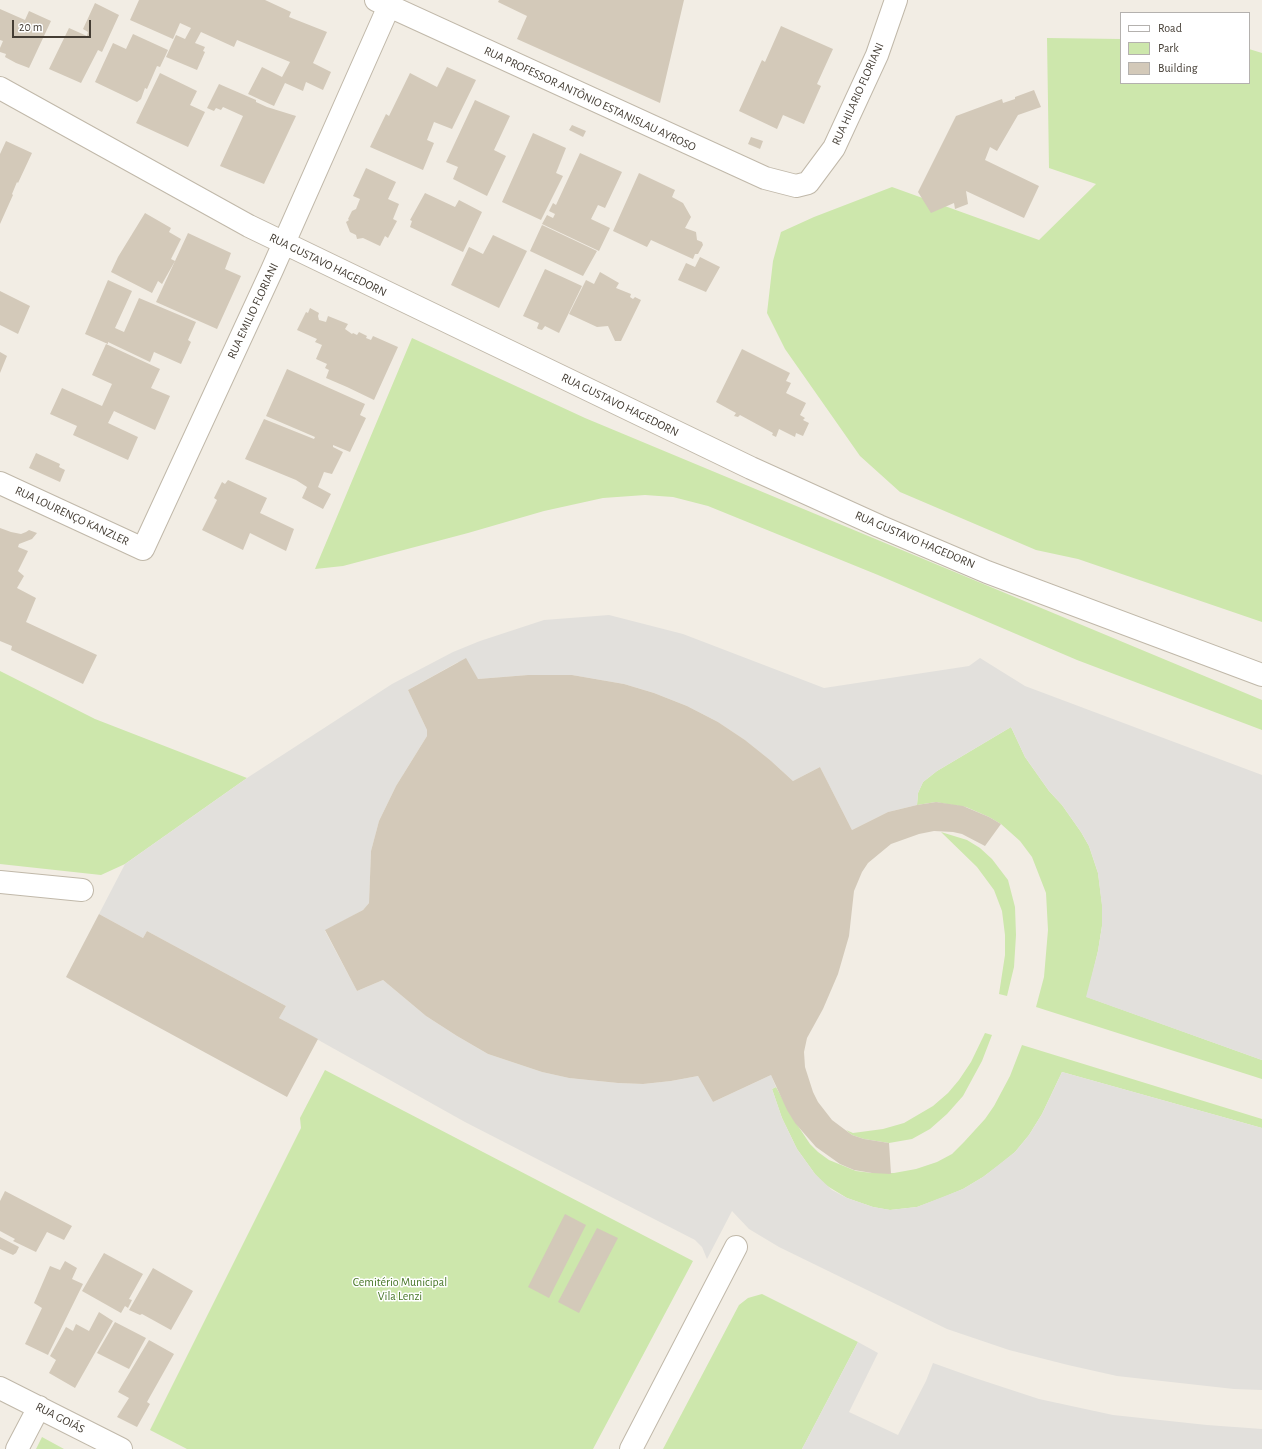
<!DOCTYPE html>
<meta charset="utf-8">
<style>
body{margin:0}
#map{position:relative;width:1262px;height:1449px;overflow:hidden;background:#f2ede4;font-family:"Alegreya Sans",sans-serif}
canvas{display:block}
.legend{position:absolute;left:1120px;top:12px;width:130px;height:72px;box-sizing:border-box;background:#fff;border:1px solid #b4b1ae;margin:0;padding:5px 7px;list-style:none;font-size:12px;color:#443d34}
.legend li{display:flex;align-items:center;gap:8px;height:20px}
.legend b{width:20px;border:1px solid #b4b1ae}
.scale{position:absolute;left:12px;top:20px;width:79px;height:18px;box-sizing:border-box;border:2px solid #443d34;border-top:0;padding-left:5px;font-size:12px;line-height:14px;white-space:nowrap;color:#443d34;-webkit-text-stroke:3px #fff;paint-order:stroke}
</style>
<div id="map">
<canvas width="1262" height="1449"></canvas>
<ul class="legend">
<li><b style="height:5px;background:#fff"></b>Road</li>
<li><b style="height:11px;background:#cde7ac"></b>Park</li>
<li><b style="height:11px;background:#d3c9b9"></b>Building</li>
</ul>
<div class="scale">20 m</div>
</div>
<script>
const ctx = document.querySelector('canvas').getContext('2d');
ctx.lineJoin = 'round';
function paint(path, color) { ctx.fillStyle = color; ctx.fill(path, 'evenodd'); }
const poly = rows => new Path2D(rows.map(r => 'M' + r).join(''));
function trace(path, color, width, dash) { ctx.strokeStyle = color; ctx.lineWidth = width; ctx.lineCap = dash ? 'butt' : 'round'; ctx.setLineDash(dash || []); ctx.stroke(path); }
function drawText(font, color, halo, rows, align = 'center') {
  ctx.font = font + ' "Alegreya Sans",sans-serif'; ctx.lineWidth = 3; ctx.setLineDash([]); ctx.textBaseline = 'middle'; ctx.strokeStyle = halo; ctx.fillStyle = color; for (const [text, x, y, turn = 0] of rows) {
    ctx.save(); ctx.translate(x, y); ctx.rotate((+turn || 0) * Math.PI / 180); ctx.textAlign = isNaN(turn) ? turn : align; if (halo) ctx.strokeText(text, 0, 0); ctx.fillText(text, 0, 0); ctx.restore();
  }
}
paint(poly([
 [1047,38,1121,39,1121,83,1249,83,1249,49,1262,53,1262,622,1078,559,1036,550,900,492,860,456,785,349,767,313,773,261,781,232,814,217,892,187,1039,240,1096,184,1049,168],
 [412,338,585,418,1262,700,1262,730,1077,660,878,575,708,506,673,497,645,495,603,498,544,511,468,533,343,566,315,569],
 [0,671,95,719,247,778,125,864,101,875,0,864],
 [1011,727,1025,757,1049,791,1062,805,1081,832,1089,846,1098,873,1102,905,1102,926,1098,951,1087,997,1262,1060,1262,1079,1036,1007,1044,977,1048,930,1046,893,1032,857,1020,841,1001,824,989,817,966,807,952,805,936,802,917,805,918,793,923,782,937,771],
 [941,832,967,840,980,848,992,859,1008,880,1015,907,1016,935,1014,967,1007,996,999,994,1005,955,1005,935,1002,911,994,890,977,867],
 [985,1033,992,1035,982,1061,963,1096,947,1114,930,1129,912,1139,889,1143,864,1139,852,1135,846,1130,853,1133,883,1129,904,1123,933,1106,948,1093,959,1080,971,1062],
 [1022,1045,1262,1119,1262,1128,1062,1072,1042,1114,1029,1135,1015,1152,998,1166,983,1177,963,1189,944,1197,917,1207,890,1210,873,1207,847,1198,824,1184,815,1174,797,1149,782,1118,772,1089,776,1087,794,1120,810,1144,818,1152,829,1160,856,1171,872,1173,894,1173,916,1169,937,1162,952,1154,964,1142,985,1119,994,1106,1010,1076],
 [325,1070,693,1261,593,1449,187,1449,150,1430,301,1128,300,1118],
 [762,1294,858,1342,802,1449,663,1449,739,1305,748,1298],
 [42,1437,64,1449,36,1449]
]), '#cde7ac');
paint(poly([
 [609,615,683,634,824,688,969,666,980,658,1025,686,1262,775,1262,1060,1086,997,1098,951,1102,926,1102,905,1098,873,1089,846,1081,832,1062,805,1049,791,1025,757,1011,727,937,771,923,782,918,793,917,805,888,812,852,830,820,767,793,781,770,760,745,740,718,722,687,706,654,693,624,684,572,675,528,675,478,679,458,662,408,690,427,730,427,736,396,786,379,821,371,851,369,903,363,910,325,931,357,991,383,980,426,1016,457,1036,488,1054,542,1072,569,1078,618,1083,643,1084,671,1081,698,1076,713,1102,771,1075,776,1087,772,1089,782,1118,797,1149,815,1174,832,1190,847,1198,873,1207,890,1210,917,1207,963,1189,983,1177,1015,1152,1029,1135,1042,1114,1062,1072,1262,1128,1262,1390,1234,1389,1117,1376,1068,1365,1009,1350,947,1329,779,1247,749,1229,732,1211,707,1259,702,1247,695,1240,465,1122,279,1018,286,1006,147,931,143,938,99,914,125,864,247,778,392,684,453,652,480,641,544,620],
 [858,1342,878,1353,849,1412,898,1435,926,1381,933,1363,975,1378,1039,1399,1113,1415,1207,1425,1262,1429,1262,1449,802,1449]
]), '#e2e0dc');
paint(poly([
 [139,0,265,0,291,12,289,17,327,32,313,63,331,72,323,90,306,82,303,91,285,83,274,106,248,94,262,67,282,77,290,62,237,40,234,47,201,32,195,43,205,47,203,51,205,52,197,70,166,57,176,35,185,39,191,28,180,23,173,39,130,20],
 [499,0,684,0,660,103,517,39,527,16,498,2],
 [95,3,119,15,102,52,98,50,81,83,49,69,69,28,87,36,88,32,83,29],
 [0,9,25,20,29,11,51,21,29,68,16,63,5,57,6,54,0,52,0,48,3,41,0,40],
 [781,26,833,49,817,84,821,86,804,124,783,115,777,129,739,111,762,60,765,62],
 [133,34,168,50,160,67,157,66,147,89,145,88,141,99,137,102,95,82,113,43,126,49],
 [447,67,476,80,452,129,434,122,427,140,434,143,423,170,370,147,386,114,389,116,410,73,437,87],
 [160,73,197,91,190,105,205,112,188,147,136,123],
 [219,84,256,100,256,102,267,107,296,116,264,184,220,166,243,116,223,107,221,110,216,108,214,111,207,108],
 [1034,90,1041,107,1018,115,997,151,990,147,985,160,1039,186,1024,218,966,191,968,204,955,209,954,203,931,213,918,192,956,116,1002,99,1003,103,1015,99,1015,97],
 [475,100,510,116,494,150,506,156,487,196,453,179,458,167,446,162],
 [572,125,586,131,583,137,569,130],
 [533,133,566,148,556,173,563,176,541,220,502,202],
 [751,137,763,141,760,149,748,144],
 [6,141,32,153,18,183,17,182,12,194,13,195,0,224,0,154],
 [580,153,622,172,605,208,598,205,591,219,610,228,599,251,542,224,547,215,553,218,555,214,549,211,553,203,556,205],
 [366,168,396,182,388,199,399,204,393,219,397,221,388,238,385,236,380,246,363,238,357,239,356,235,350,232,346,222,349,220,348,219,352,211,356,209,360,199,353,196],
 [639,173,675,190,672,197,683,203,691,217,685,228,696,232,697,240,702,242,703,245,698,254,695,254,693,259,651,240,647,247,613,231],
 [425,193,455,207,459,200,482,212,463,252,410,227,412,221,410,220],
 [145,213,171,228,169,232,181,239,171,259,175,261,162,284,158,281,152,293,111,272,118,257],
 [542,225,597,251,583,276,530,251],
 [188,233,231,253,225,269,241,276,217,329,156,302],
 [493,235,527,251,499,308,451,285,469,247,483,254],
 [700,257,720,267,706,292,678,280,686,263,695,267],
 [545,269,582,286,559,333,545,326,542,330,538,329,537,328,539,323,523,316],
 [600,272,619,283,616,288,631,294,630,297,633,299,635,297,641,300,621,341,615,341,608,326,597,327,569,314,586,280,594,284],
 [108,280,132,291,115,328,124,332,139,298,196,322,188,340,191,342,181,364,154,352,150,362,108,342,108,344,85,334],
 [0,291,30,306,18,334,0,325],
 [310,308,319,313,318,316,319,320,326,322,328,316,348,324,345,329,352,334,353,333,357,335,359,332,367,336,366,338,371,340,373,336,398,347,374,400,347,387,326,378,329,370,325,368,327,364,316,359,322,345,315,342,317,339,297,330,306,312,308,313],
 [106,344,160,369,151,388,170,396,155,430,114,411,108,423,138,437,128,460,73,435,77,426,50,414,62,388,102,406,112,384,92,375],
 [742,349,790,373,786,381,791,383,786,393,806,403,800,415,805,418,803,420,809,423,803,436,796,433,795,437,779,429,776,437,772,435,773,433,740,415,738,417,734,416,736,413,716,402],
 [0,352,7,356,0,373],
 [287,369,365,404,360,415,366,418,350,452,333,445,333,447,343,452,332,474,324,472,318,487,331,494,323,509,302,498,307,487,296,480,245,459,264,419,314,439,315,437,266,416],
 [36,453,60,464,59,467,65,470,60,482,29,468],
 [228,480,267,498,260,513,294,529,286,551,250,533,243,550,202,530,217,500,214,498,222,482,225,484],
 [0,528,11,532,21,534,26,532,29,530,37,533,32,539,19,544,18,547,28,551,18,571,24,576,17,588,36,598,26,622,97,655,83,684,11,650,12,646,0,641],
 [466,658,478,679,528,675,572,675,624,684,654,693,687,706,718,722,745,740,770,760,793,781,820,767,852,830,888,812,917,805,936,802,963,806,989,817,1001,824,985,846,962,834,953,832,934,831,919,834,891,844,868,863,862,872,854,891,849,936,838,974,823,1009,807,1038,804,1052,805,1067,813,1092,818,1102,832,1120,852,1135,864,1139,889,1143,891,1174,872,1173,854,1170,840,1164,816,1147,795,1123,787,1110,771,1075,713,1102,698,1076,671,1081,643,1084,618,1083,569,1078,542,1072,488,1054,457,1036,426,1016,383,980,357,991,325,930,363,910,369,903,371,851,379,821,396,786,427,736,427,730,408,690],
 [99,914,143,938,147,931,286,1006,279,1018,318,1039,287,1097,66,977],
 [5,1191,72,1226,64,1240,47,1232,36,1252,13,1241,15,1239,0,1231,0,1201],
 [565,1214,586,1225,549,1298,528,1287],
 [597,1228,618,1238,579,1313,558,1302],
 [0,1237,19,1247,16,1253,13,1255,0,1249],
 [104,1253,143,1274,129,1299,132,1300,128,1308,125,1306,121,1313,82,1291],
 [65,1261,77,1268,72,1279,83,1284,48,1355,25,1344,42,1308,34,1303,50,1266,60,1270],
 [153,1268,193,1291,171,1330,142,1314,140,1315,129,1310],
 [99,1312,113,1321,75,1388,49,1373,56,1360,50,1356,66,1327,73,1331,76,1324,89,1331],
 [115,1322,146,1338,129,1369,97,1353],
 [149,1340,174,1354,147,1402,150,1404,137,1427,117,1417,129,1398,118,1392]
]), '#d3c9b9');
const minor = poly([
 [376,0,765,178,796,186,808,183,834,148,877,55,896,0],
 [0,88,249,226,751,468,879,526,987,572,1262,675],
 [0,483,143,549,272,270,389,6],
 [0,882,82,890],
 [0,1388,121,1449],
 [17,1449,39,1407],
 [631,1449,736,1247]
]);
trace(minor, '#c0b8a9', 24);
trace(minor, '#fff', 22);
drawText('12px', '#443d34', '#fff', [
 ["RUA HILARIO FLORIANI",858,94,-66],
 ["RUA PROFESSOR ANTÔNIO ESTANISLAU AYROSO",590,99,25],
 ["RUA GUSTAVO HAGEDORN",328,265,26],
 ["RUA EMILIO FLORIANI",253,311,-65],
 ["RUA GUSTAVO HAGEDORN",620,405,26],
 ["RUA LOURENÇO KANZLER",72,516,25],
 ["RUA GUSTAVO HAGEDORN",915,540,23],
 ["RUA GOIÁS",60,1418,27]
]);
drawText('12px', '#467527', '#fff', [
 ["Cemitério Municipal",400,1282],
 ["Vila Lenzi",400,1296]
]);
</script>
